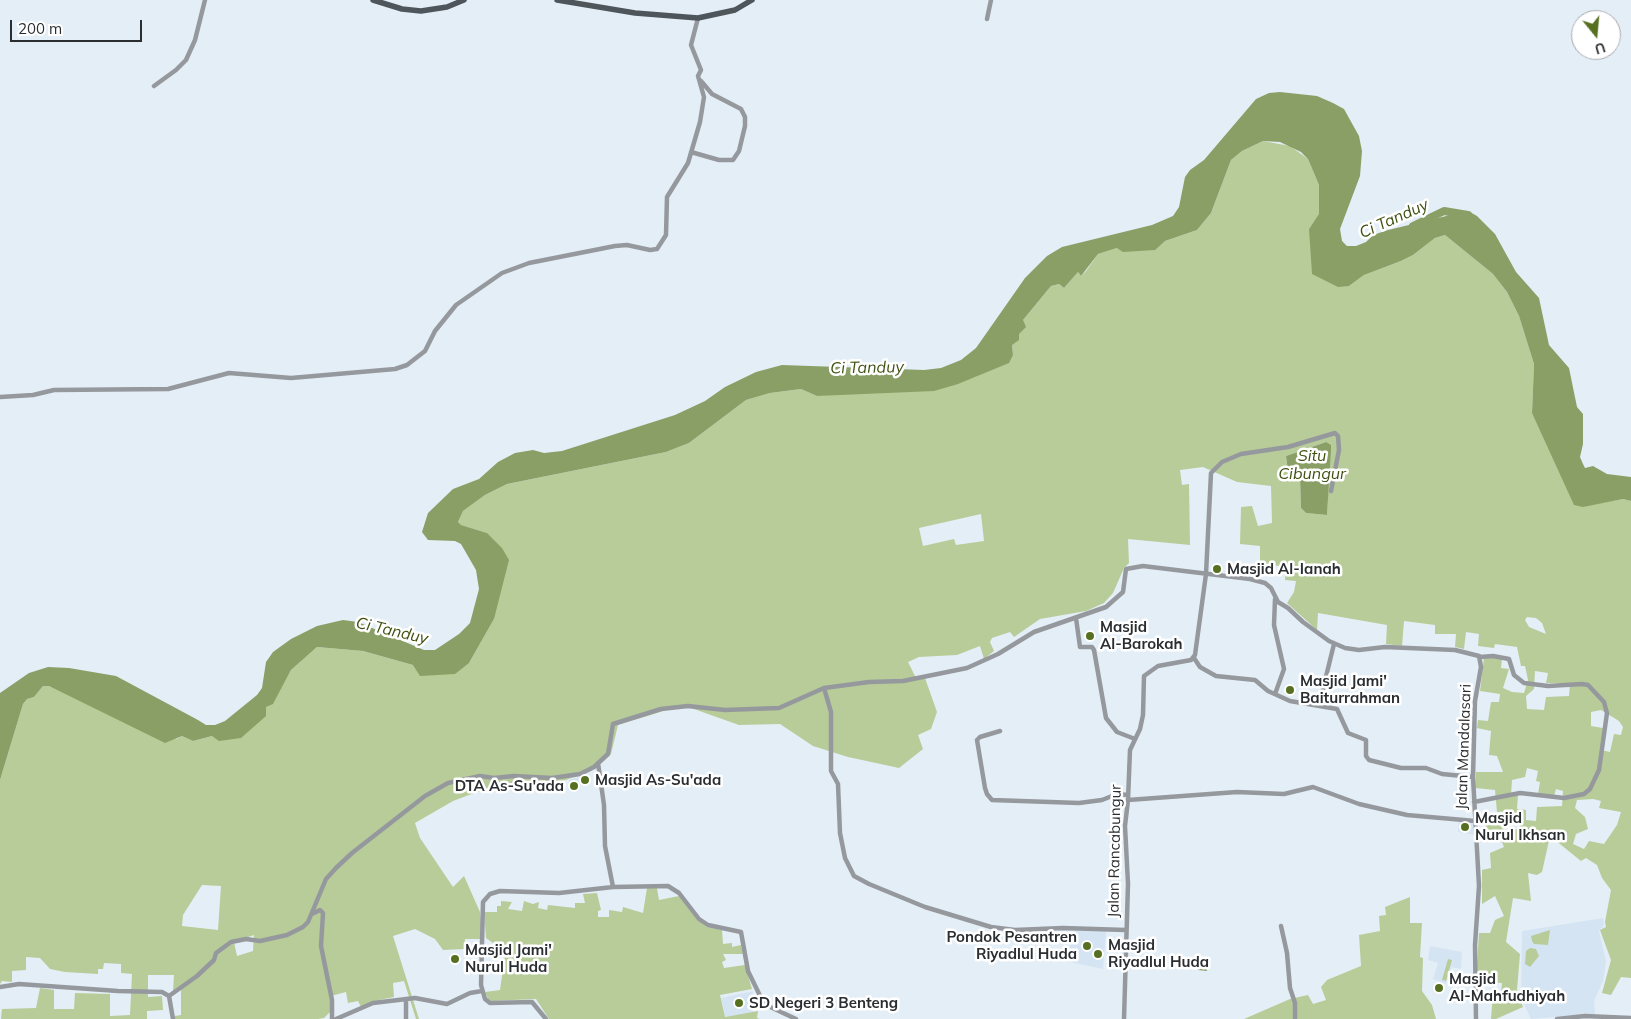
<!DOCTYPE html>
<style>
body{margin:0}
#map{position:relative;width:1631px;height:1019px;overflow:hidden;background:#e4eef7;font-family:Mulish,sans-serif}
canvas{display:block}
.north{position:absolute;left:1571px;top:10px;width:50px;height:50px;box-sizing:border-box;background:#fff;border:1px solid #aaabad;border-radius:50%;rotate:163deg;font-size:14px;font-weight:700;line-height:20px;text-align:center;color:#2a2e31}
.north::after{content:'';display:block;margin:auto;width:18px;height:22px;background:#576f21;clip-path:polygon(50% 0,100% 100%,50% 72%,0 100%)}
.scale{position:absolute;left:10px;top:20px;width:132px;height:22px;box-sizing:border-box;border:2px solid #2a2e31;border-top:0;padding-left:6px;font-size:15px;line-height:18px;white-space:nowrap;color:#2a2e31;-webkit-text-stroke:4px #fff;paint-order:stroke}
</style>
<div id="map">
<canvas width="1631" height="1019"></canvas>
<div class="north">U</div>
<div class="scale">200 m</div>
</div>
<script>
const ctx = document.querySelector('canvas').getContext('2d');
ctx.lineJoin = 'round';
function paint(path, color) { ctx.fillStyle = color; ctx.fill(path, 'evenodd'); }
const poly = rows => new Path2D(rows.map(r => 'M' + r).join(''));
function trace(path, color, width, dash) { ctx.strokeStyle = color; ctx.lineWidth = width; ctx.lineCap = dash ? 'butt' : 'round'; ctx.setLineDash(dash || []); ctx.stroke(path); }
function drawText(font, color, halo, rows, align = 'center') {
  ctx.font = font + ' Mulish,sans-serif'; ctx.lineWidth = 5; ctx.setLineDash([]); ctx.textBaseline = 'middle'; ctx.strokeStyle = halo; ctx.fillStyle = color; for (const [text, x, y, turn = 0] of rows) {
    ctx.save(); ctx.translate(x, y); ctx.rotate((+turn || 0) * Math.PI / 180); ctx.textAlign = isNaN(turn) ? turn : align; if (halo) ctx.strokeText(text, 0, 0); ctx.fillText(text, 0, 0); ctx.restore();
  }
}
paint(poly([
 [578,777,580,789,570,790,569,780],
 [1459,821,1473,823,1475,835,1458,832],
 [1603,918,1604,925,1599,931,1606,961,1603,981,1594,1001,1595,1014,1531,1019,1521,998,1522,931],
 [1068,930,1106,931,1103,969,1071,962],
 [1430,946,1462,952,1461,969,1452,967,1446,984,1433,979,1438,963,1428,960],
 [753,991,754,1012,725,1017,721,998]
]), '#d5e4f3');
paint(poly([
 [1263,141,1290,146,1308,159,1319,185,1321,199,1319,215,1309,229,1349,286,1364,275,1401,261,1413,255,1435,238,1445,235,1493,274,1507,292,1519,316,1534,364,1532,413,1583,506,1623,499,1631,501,1631,978,1621,977,1611,995,1602,993,1611,960,1600,930,1606,927,1605,922,1611,890,1602,878,1597,865,1586,858,1581,861,1550,836,1542,872,1537,875,1528,873,1531,901,1513,898,1506,942,1520,954,1517,990,1523,1007,1496,1019,1491,1019,1493,993,1501,993,1502,983,1476,981,1479,933,1490,933,1495,920,1504,916,1495,896,1482,904,1482,870,1491,868,1490,853,1504,847,1500,837,1488,840,1485,822,1496,821,1504,830,1520,829,1519,816,1512,811,1497,812,1495,790,1475,788,1476,772,1503,772,1497,756,1489,755,1491,731,1477,728,1478,720,1488,721,1491,702,1499,702,1500,694,1480,691,1484,657,1502,658,1501,668,1509,669,1503,688,1512,692,1524,693,1528,680,1525,666,1521,666,1517,647,1495,644,1494,648,1478,646,1479,634,1466,632,1464,649,1455,647,1456,634,1435,634,1435,625,1404,621,1402,646,1386,644,1387,625,1318,613,1317,630,1287,603,1294,592,1296,581,1285,580,1286,567,1260,563,1260,546,1240,544,1241,507,1252,506,1258,526,1272,523,1271,486,1237,482,1203,467,1180,470,1182,485,1189,484,1190,545,1128,539,1129,563,1124,568,1113,593,1104,603,1086,611,1040,619,1014,637,1010,632,992,638,990,642,994,651,984,659,980,646,957,655,919,657,908,662,917,680,925,678,937,712,931,729,918,735,923,749,899,768,848,757,813,746,780,724,739,725,691,708,673,708,618,725,611,754,591,771,560,782,527,786,498,784,453,801,415,823,420,838,453,887,464,876,480,912,481,924,480,939,465,939,464,949,443,950,435,939,415,929,393,936,419,1019,416,1019,404,981,393,983,394,997,374,1001,361,1007,358,1001,348,1003,346,992,331,996,330,1012,324,1018,318,1019,175,1019,175,1016,181,1015,181,986,173,991,174,975,148,975,148,997,162,996,163,1010,147,1011,147,1019,1,1019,2,1009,36,1008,40,988,54,990,54,1009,74,1009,75,993,110,994,110,1016,130,1015,132,974,121,973,121,964,104,963,103,969,98,969,98,974,65,972,50,969,40,958,26,957,26,970,12,971,12,982,2,981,0,984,0,780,23,704,27,699,34,697,43,686,49,686,176,739,182,736,193,741,212,736,273,703,291,670,317,647,363,651,413,665,469,663,494,619,487,533,460,525,458,522,463,511,485,495,507,484,666,452,689,443,746,400,770,393,801,389,817,396,975,377,1013,355,1012,345,1023,320,1051,286,1059,284,1064,288,1078,272,1081,276,1086,271,1098,254,1117,248,1165,241,1197,230,1211,213,1231,160,1242,151],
 [1326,442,1329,474,1327,515,1306,513,1301,508,1300,479,1288,471,1286,456],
 [981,514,984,541,956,545,954,539,923,546,919,528],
 [1527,617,1536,618,1542,623,1546,634,1529,627,1525,620],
 [1535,671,1548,673,1546,683,1570,683,1569,696,1546,697,1544,710,1527,709,1526,696,1534,689],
 [1601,710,1619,721,1623,727,1621,735,1614,734,1610,752,1601,750,1603,728,1591,726,1591,712],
 [1527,768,1538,771,1536,781,1540,782,1538,794,1554,796,1556,789,1563,791,1562,806,1537,807,1536,821,1526,820,1526,810,1517,809,1518,795,1511,795,1512,780,1525,777],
 [1593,799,1601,801,1599,808,1621,812,1617,825,1604,844,1589,841,1584,849,1573,844,1576,834,1588,829,1585,817,1575,808,1577,800],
 [202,885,221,886,218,930,182,926,183,915],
 [254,935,253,951,237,956,234,942],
 [647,888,657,888,659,900,679,896,697,919,707,927,722,930,723,944,732,943,732,947,741,945,743,954,723,954,726,960,722,962,724,968,745,965,752,989,720,995,725,1017,758,1011,757,1018,760,1019,549,1019,536,999,491,1001,488,999,485,992,500,990,506,947,497,946,486,938,484,912,497,912,497,906,501,906,501,901,512,902,508,909,522,911,524,901,533,904,539,902,538,908,547,910,548,905,575,908,575,903,585,903,583,894,597,893,601,910,598,911,598,917,609,917,609,910,622,912,623,907,643,913],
 [1410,897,1410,923,1422,923,1420,957,1423,958,1422,991,1432,1005,1436,1019,1244,1019,1290,999,1308,995,1313,1004,1326,1000,1321,987,1327,980,1361,966,1359,935,1380,931,1379,916,1386,915,1385,907],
 [1550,930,1548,945,1534,944,1532,941,1531,936],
 [1530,948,1536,949,1539,956,1530,967,1525,964,1526,951],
 [1448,959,1452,960,1446,981,1442,980]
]), '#b8cc99');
paint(poly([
 [1280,92,1317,96,1333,103,1344,109,1359,136,1362,151,1360,176,1340,229,1342,241,1347,246,1356,246,1366,242,1373,235,1388,230,1463,212,1470,212,1477,216,1495,234,1516,272,1539,298,1549,345,1569,368,1577,407,1583,414,1583,444,1580,457,1583,464,1585,468,1593,466,1607,474,1631,477,1631,501,1623,499,1583,507,1574,505,1532,413,1534,364,1519,316,1507,292,1493,274,1445,235,1435,238,1413,255,1401,261,1364,275,1349,286,1338,287,1312,274,1309,229,1319,214,1319,185,1308,159,1301,152,1280,142,1263,141,1242,151,1231,160,1211,213,1197,230,1165,241,1155,250,1123,252,1117,248,1098,254,1081,276,1078,272,1064,288,1059,284,1051,286,1023,320,1026,327,1019,334,1019,340,1012,345,1013,355,1009,363,958,384,934,391,817,396,801,389,770,393,746,400,689,443,666,452,507,484,485,495,463,511,458,522,461,525,487,533,502,548,509,560,494,619,469,663,455,674,420,676,413,665,363,651,317,647,291,670,273,704,266,707,266,716,241,738,219,741,212,736,193,741,182,736,165,743,49,686,43,686,34,697,27,699,23,704,0,780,0,693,29,673,48,667,69,668,116,676,198,720,206,725,215,725,225,721,257,695,262,688,266,662,273,652,291,639,317,626,343,620,358,622,424,650,435,650,459,634,470,623,479,589,476,570,461,544,455,541,428,540,422,532,428,513,453,489,479,479,498,462,515,453,533,450,544,453,562,451,675,415,705,401,725,387,756,372,782,365,924,370,941,368,961,360,976,348,1025,278,1047,256,1062,247,1152,225,1173,216,1179,207,1185,177,1190,170,1204,160,1256,99,1269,93],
 [1326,442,1331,445,1331,450,1327,515,1306,513,1301,508,1300,478,1288,471,1286,456],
 [1196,958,1206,959,1207,971,1198,970]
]), '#8a9f66');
trace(poly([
 [1413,226,1444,211,1468,215]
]), '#8a9f66', 8);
trace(poly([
 [987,19,991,0],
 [154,86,176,70,186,60,195,40,205,0],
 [691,152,719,160,733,160,739,151,745,126,745,117,741,109,712,94,701,81],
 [0,397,33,395,54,390,168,389,229,373,291,378,395,369,407,365,425,351,435,331,456,305,502,273,529,263,615,246,627,245,650,250,657,249,666,235,667,197,688,163,700,122,704,97,698,76,701,70,691,45,698,18],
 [1076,618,1080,647,1092,647,1094,650,1106,718,1117,732,1135,739],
 [1194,658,1200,667,1216,676,1255,680,1268,691,1290,701,1337,709,1348,733,1366,740,1366,756,1369,760,1401,768,1426,768,1442,774,1473,777],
 [824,688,831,712,831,771,838,784,840,833,845,858,854,876,869,884,925,907,991,927,1015,930,1063,928,1126,930],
 [1275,694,1284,669,1274,625,1275,599],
 [1319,705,1334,644],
 [1000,731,980,737,977,740,985,788,987,794,992,800,1079,803,1102,800,1117,794,1128,795],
 [598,763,604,805,605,846,613,887,668,886,679,893,699,919,708,925,741,932,748,971,764,1004,796,1019],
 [1128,800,1237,792,1284,794,1313,787,1359,804,1407,815,1475,821,1502,817],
 [1474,802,1520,793,1564,798,1584,794,1590,789,1599,770,1607,713,1604,702,1588,685,1582,684,1548,686,1524,683,1514,675,1509,659,1493,656,1480,657],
 [312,914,320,910,323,913,321,946,332,1000,332,1019],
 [1281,926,1287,953,1290,988,1295,1003,1295,1019],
 [0,987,19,984,118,991,162,992,169,996,173,1019],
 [169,996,197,976,214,960,216,953,231,942,246,939,260,941,287,935,303,927,308,922,326,879,336,868,352,853,425,796,448,783,480,776,494,778,514,776,552,778,580,774,594,767,608,754,613,724,661,709,688,706,725,710,779,708,824,688,869,682,903,681,967,668,998,654,1034,632,1106,607,1123,592,1126,569,1143,566,1250,579,1265,583,1271,588,1278,602,1288,608,1303,622,1329,641,1345,648,1359,650,1385,647,1455,650,1479,656,1481,667,1475,701,1473,777,1479,886,1475,945,1476,1019],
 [336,1019,373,1003,415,998,447,1004,470,993,482,991],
 [406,1019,406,999],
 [546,1019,532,1002,490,1003,485,999,481,985,483,902,490,894,500,891,559,893,613,887],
 [1124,1019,1128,884,1125,826,1128,800,1130,750,1140,729,1143,715,1144,676,1158,666,1191,660,1195,655,1206,574,1211,473,1222,462,1241,454,1288,447,1335,433,1338,436,1339,450,1331,491],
 [1557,1019,1585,1016,1631,1018]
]), '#95999d', 4.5);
trace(poly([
 [373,0,402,9,421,11,447,7,464,0],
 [557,0,635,13,698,18,735,10,752,0]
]), '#4e555b', 5.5);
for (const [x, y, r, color] of [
 [1217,569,5,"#576f21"],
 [1090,636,5,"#576f21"],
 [1290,690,5,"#576f21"],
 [585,780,5,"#576f21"],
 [574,786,5,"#576f21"],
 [1465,827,5,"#576f21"],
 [1087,946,5,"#576f21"],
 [1098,954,5,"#576f21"],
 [455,959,5,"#576f21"],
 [1439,988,5,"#576f21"],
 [739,1003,5,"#576f21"]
]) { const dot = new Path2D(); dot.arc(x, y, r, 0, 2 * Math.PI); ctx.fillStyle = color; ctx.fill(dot); trace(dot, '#fff', 2); }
drawText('bold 15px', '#2a2e31', '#fff', [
 ["Masjid Al-Ianah",1227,569],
 ["Masjid",1100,627],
 ["Al-Barokah",1100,644],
 ["Masjid Jami'",1300,681],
 ["Baiturrahman",1300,698],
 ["Masjid As-Su'ada",595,780],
 ["DTA As-Su'ada",564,786,"right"],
 ["Masjid",1475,818],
 ["Nurul Ikhsan",1475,835],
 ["Pondok Pesantren",1077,937,"right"],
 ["Riyadlul Huda",1077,954,"right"],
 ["Masjid",1108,945],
 ["Riyadlul Huda",1108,962],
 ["Masjid Jami'",465,950],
 ["Nurul Huda",465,967],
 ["Masjid",1449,979],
 ["Al-Mahfudhiyah",1449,996],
 ["SD Negeri 3 Benteng",749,1003]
], 'left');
drawText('15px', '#2a2e31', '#fff', [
 ["Jalan Mandalasari",1464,747,-88],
 ["Jalan Rancabungur",1115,851,-89]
]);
drawText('italic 16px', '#3e5111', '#fff', [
 ["Ci Tanduy",1394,219,-24],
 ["Ci Tanduy",867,368,-1],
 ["Situ",1312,456],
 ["Cibungur",1312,474],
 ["Ci Tanduy",392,631,13]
]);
</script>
